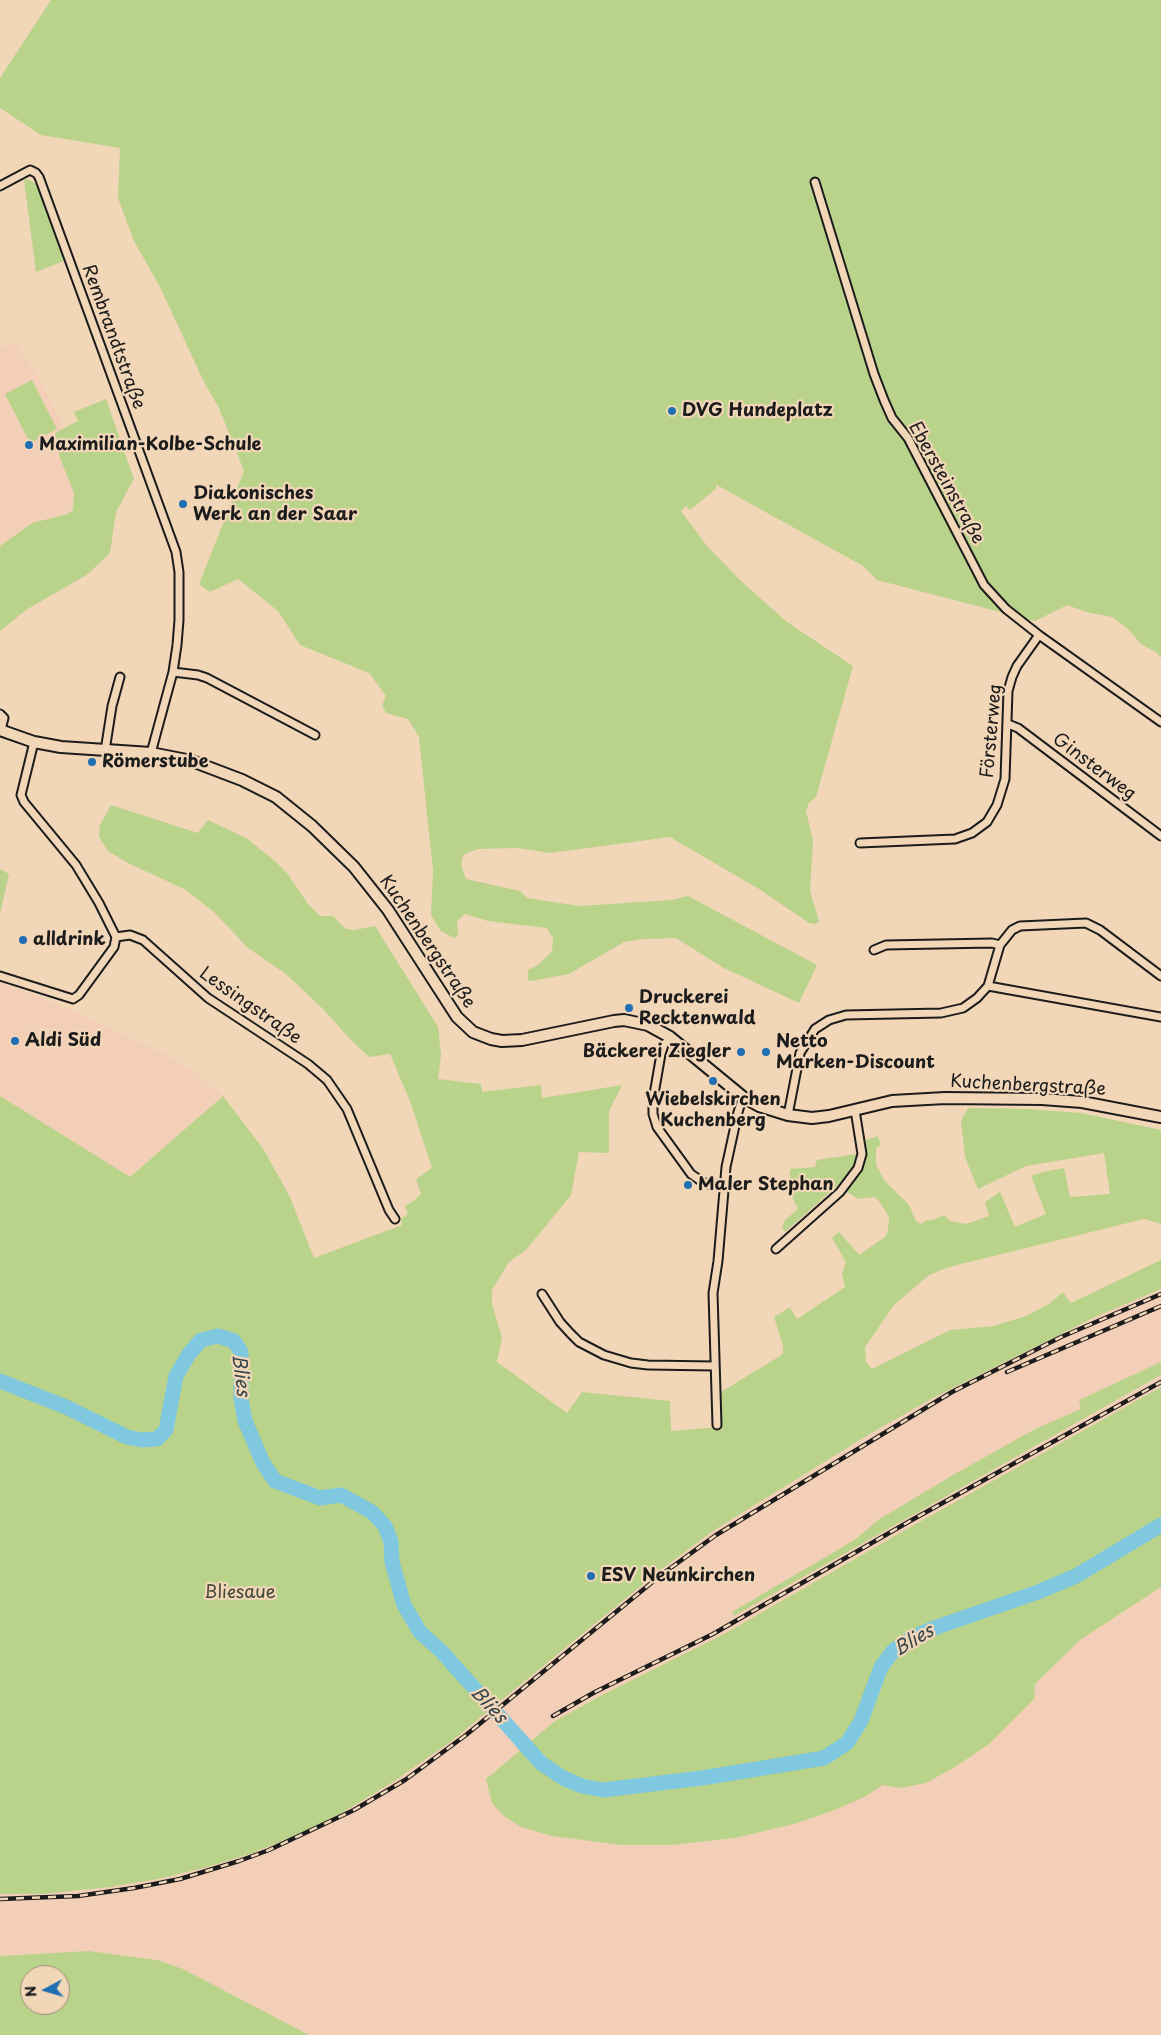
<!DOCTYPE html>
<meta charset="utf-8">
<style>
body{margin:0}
#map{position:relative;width:1161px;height:2035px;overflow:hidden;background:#f2d6b8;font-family:"Playpen Sans",sans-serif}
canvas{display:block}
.north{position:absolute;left:20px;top:1965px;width:50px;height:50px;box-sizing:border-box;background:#f2d6b8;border:1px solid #9c8c7a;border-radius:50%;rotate:264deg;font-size:14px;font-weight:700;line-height:20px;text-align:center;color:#1c1c1c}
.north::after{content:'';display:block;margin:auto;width:18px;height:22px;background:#1f6fb2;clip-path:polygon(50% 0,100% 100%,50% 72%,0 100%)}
</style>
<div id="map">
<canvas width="1161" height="2035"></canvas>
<div class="north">N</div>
</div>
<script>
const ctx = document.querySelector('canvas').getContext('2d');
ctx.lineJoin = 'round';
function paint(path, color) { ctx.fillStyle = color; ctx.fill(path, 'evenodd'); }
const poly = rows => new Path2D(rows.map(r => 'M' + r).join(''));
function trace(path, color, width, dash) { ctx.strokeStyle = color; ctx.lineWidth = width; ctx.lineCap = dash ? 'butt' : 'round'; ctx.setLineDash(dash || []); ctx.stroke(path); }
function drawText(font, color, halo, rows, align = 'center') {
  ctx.font = font + ' "Playpen Sans",sans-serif'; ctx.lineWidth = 4.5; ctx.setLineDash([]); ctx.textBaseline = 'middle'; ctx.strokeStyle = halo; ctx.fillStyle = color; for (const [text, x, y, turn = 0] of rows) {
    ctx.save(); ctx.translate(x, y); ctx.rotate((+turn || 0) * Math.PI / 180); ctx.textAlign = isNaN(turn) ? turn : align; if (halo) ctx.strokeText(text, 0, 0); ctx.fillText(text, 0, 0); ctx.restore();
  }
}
paint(poly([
 [14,342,37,376,65,428,55,433,60,458,74,493,74,507,68,514,32,523,0,546,0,348],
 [0,982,67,1008,169,1056,192,1070,223,1096,130,1177,0,1096],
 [1161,1289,1161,1362,1079,1400,1082,1409,1035,1429,878,1520,856,1539,732,1612,734,1616,1161,1375,1161,1387,914,1525,724,1634,604,1694,555,1721,486,1779,521,1827,552,1836,621,1845,671,1845,735,1838,811,1819,864,1797,883,1785,900,1788,926,1783,955,1767,989,1744,1035,1684,1080,1640,1161,1587,1161,2035,309,2035,183,1969,157,1960,37,1953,0,1956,0,1894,43,1894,111,1887,158,1879,208,1867,250,1854,302,1833,345,1811,393,1782,453,1740,658,1572,713,1531,868,1435,933,1398,1095,1317]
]), '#f4cfb8');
paint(poly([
 [51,0,1161,0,1161,658,1157,653,1141,644,1128,629,1112,617,1086,612,1067,605,1035,621,877,580,863,566,715,484,717,488,690,510,686,506,681,511,707,546,742,582,787,622,853,666,816,797,809,803,806,811,813,840,810,891,819,921,815,924,809,923,759,889,670,837,550,853,517,848,477,849,463,855,461,865,466,879,520,891,527,898,579,906,672,900,688,896,817,965,799,1003,722,967,676,938,644,939,624,942,569,974,531,981,528,980,528,970,538,965,552,951,553,938,547,928,488,921,465,914,457,921,458,936,454,938,441,931,431,915,433,871,419,737,408,719,386,713,382,705,386,696,369,673,300,645,278,611,238,579,210,592,199,584,244,471,219,408,204,382,160,287,134,241,118,198,120,148,41,135,0,108,0,78],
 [28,179,36,184,64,261,36,272,24,180],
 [32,380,57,429,30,443,5,394],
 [106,399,134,479,116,512,110,553,88,574,26,610,0,631,0,546,32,523,68,514,73,510,74,493,60,458,55,433,78,421,74,412],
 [111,805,198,833,208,820,246,838,275,861,287,873,308,904,320,916,333,916,346,929,354,930,375,926,438,1027,441,1055,438,1079,481,1084,482,1092,541,1085,542,1098,622,1085,609,1111,609,1153,579,1152,571,1195,526,1250,509,1262,492,1290,492,1304,502,1338,497,1362,567,1413,582,1392,670,1401,671,1431,719,1427,718,1394,783,1354,783,1346,774,1317,790,1307,797,1319,845,1287,842,1273,846,1262,832,1238,839,1232,859,1255,885,1237,888,1230,889,1217,879,1201,874,1197,858,1199,847,1192,865,1164,865,1140,878,1136,881,1145,876,1148,876,1165,885,1181,909,1205,916,1221,921,1224,927,1220,933,1220,944,1215,950,1221,966,1224,989,1216,985,1202,1000,1192,1015,1227,1046,1214,1031,1176,1043,1172,1064,1168,1070,1197,1110,1194,1104,1153,1026,1166,978,1189,965,1157,961,1121,968,1108,1029,1109,1081,1113,1161,1130,1161,1224,1144,1219,949,1267,929,1275,894,1305,865,1347,866,1362,872,1369,950,1330,994,1326,1026,1316,1049,1304,1063,1292,1071,1303,1161,1260,1161,1289,1095,1317,933,1398,868,1435,713,1531,658,1572,453,1740,393,1782,345,1811,302,1833,250,1854,208,1867,158,1879,111,1887,43,1894,0,1894,0,1096,130,1177,223,1096,264,1150,290,1197,314,1258,402,1225,401,1219,408,1214,405,1206,415,1200,421,1194,416,1179,432,1168,410,1101,390,1054,369,1057,351,1040,323,1009,286,974,248,948,215,913,186,890,128,863,108,851,99,837,100,825],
 [0,869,9,874,0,914],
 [856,1154,856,1162,849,1175,785,1232,782,1228,784,1221,798,1209,790,1193,790,1169,815,1167,817,1160],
 [1161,1362,1161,1375,734,1616,732,1612,856,1539,878,1520,953,1475,1035,1429,1081,1409,1079,1400],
 [1161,1387,1161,1587,1080,1640,1035,1684,1034,1699,989,1744,955,1767,926,1783,900,1788,883,1785,864,1797,835,1810,794,1824,735,1838,671,1845,621,1845,552,1836,521,1827,504,1816,492,1803,486,1779,555,1721,604,1694,724,1634,914,1525],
 [88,1951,157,1960,183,1969,309,2035,0,2035,0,1956],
 [30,1975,60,1975,60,2005,30,2005]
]), '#b9d38b');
trace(poly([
 [0,1381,66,1407,127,1437,142,1440,157,1439,166,1430,176,1376,189,1354,201,1340,218,1336,234,1341,241,1352,241,1399,245,1421,263,1463,275,1481,320,1498,341,1495,372,1512,385,1526,391,1542,392,1562,404,1605,420,1632,442,1652,541,1763,563,1778,582,1786,603,1790,702,1778,824,1758,847,1743,861,1721,881,1667,893,1651,913,1637,937,1627,1038,1592,1076,1576,1161,1525]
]), '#7fc8df', 15);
const minor = poly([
 [815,182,874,374,884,400,892,418,908,438,984,585,1006,609,1039,635,1161,722],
 [0,186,30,170,36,173,39,177,176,552,179,572,179,620,177,645,173,672,151,753],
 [173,672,198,675,207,678,315,735],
 [0,714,4,718,1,730],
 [1008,724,1018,728,1161,836],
 [34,742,21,795,24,802,76,865,99,903,116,937],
 [105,751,112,706,120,677],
 [860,843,955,839,972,833,987,822,997,805,1005,779,1008,691,1012,677,1017,666,1039,635],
 [116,937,130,935,143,940,208,998,308,1064,327,1080,347,1109,389,1210,395,1219],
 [874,950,886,945,992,943,1000,945],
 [0,976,73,999,79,995,114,947,116,937],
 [988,986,1161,1017],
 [670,1037,664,1045,661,1054,653,1100,653,1114,657,1127,691,1174,704,1183,724,1187],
 [788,1115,800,1053,815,1029,829,1020,846,1015,941,1013,963,1008,977,998,988,986,1000,945,1012,930,1020,926,1086,923,1100,930,1161,976],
 [776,1249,840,1192,858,1168,862,1154,855,1110],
 [542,1294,560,1322,570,1333,579,1342,604,1355,631,1363,648,1365,714,1366],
 [717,1425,713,1293,718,1261,726,1167,738,1112,743,1097]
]);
const secondary = poly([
 [0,730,34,742,61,747,151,753,192,761,242,780,276,797,312,826,354,867,388,910,457,1017,473,1032,491,1039,502,1041,522,1040,614,1021,624,1020,648,1025,670,1037,743,1097,759,1106,788,1115,812,1118,829,1116,892,1101,945,1098,1042,1099,1082,1102,1161,1117]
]);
trace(minor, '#1c1c1c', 11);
trace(secondary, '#1c1c1c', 14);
trace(minor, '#f2d6b8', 7);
trace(secondary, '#f2d6b8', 10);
const rail = poly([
 [1007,1372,1161,1306],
 [553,1716,595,1692,713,1634,910,1521,1161,1382],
 [0,1899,78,1896,134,1888,180,1879,239,1861,269,1850,354,1810,405,1780,466,1735,661,1575,716,1535,952,1392,1061,1337,1161,1294]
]);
trace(rail, '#1c1c1c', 4.5);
trace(rail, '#f2d6b8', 2.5, [8]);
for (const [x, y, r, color] of [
 [672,411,5,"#1f6fb2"],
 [29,445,5,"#1f6fb2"],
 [183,504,5,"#1f6fb2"],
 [92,762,5,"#1f6fb2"],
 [23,940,5,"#1f6fb2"],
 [629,1008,5,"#1f6fb2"],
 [15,1041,5,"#1f6fb2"],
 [741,1052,5,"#1f6fb2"],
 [766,1052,5,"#1f6fb2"],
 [713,1081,5,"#1f6fb2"],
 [688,1185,5,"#1f6fb2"],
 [591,1576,5,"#1f6fb2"]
]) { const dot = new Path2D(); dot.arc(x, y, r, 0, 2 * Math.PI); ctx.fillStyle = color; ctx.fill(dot); trace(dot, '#f2d6b8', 2); }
drawText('18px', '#1c1c1c', '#f2d6b8', [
 ["Rembrandtstraße",113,337,70],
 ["Ebersteinstraße",946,483,61],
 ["Försterweg",992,731,-85],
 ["Ginsterweg",1094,767,37],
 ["Kuchenbergstraße",427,942,56],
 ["Lessingstraße",250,1006,35],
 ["Kuchenbergstraße",1028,1086,3]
]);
drawText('bold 18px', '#1c1c1c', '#f2d6b8', [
 ["DVG Hundeplatz",682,411],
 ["Maximilian-Kolbe-Schule",39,445],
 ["Diakonisches",193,494],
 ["Werk an der Saar",193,515],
 ["Römerstube",102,762],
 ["alldrink",33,940],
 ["Druckerei",639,998],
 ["Recktenwald",639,1019],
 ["Aldi Süd",25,1041],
 ["Netto",776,1042],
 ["Marken-Discount",776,1063],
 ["Bäckerei Ziegler",731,1052,"right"],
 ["Wiebelskirchen",713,1100,"center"],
 ["Kuchenberg",713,1121,"center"],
 ["Maler Stephan",698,1185],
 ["ESV Neunkirchen",601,1576]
], 'left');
drawText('18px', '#434a38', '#f2d6b8', [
 ["Bliesaue",240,1593]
]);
drawText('italic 19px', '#35474d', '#f2d6b8', [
 ["Blies",240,1375,83],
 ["Blies",914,1641,-31],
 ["Blies",488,1705,47]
]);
</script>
